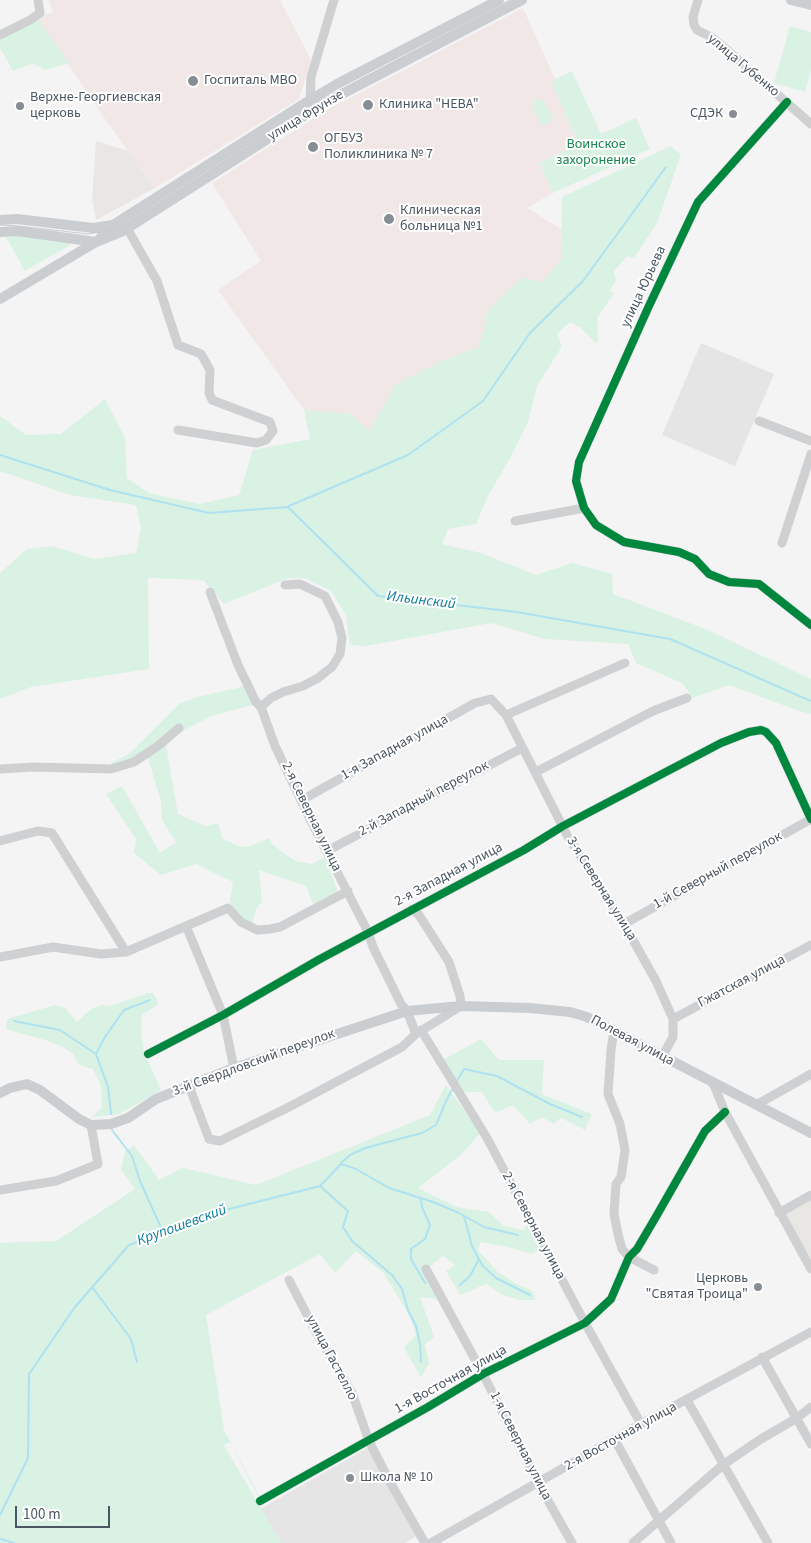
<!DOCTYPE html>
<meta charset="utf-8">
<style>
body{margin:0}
#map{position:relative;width:811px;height:1543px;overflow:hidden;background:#f4f4f4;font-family:"Source Sans 3",sans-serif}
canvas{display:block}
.scale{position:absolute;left:15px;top:1506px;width:95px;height:22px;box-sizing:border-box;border:2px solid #4a5661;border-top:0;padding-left:6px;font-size:15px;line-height:18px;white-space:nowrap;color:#4a5661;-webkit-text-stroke:4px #fff;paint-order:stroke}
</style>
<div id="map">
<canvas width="811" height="1543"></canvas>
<div class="scale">100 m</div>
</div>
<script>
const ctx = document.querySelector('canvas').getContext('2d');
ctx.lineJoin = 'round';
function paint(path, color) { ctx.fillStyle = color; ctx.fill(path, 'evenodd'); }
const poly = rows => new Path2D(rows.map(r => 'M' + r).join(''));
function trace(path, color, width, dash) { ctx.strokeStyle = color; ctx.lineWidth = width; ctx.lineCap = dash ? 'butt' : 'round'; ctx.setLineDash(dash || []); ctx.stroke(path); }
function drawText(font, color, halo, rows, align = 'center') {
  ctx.font = font + ' "Source Sans 3",sans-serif'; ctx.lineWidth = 4; ctx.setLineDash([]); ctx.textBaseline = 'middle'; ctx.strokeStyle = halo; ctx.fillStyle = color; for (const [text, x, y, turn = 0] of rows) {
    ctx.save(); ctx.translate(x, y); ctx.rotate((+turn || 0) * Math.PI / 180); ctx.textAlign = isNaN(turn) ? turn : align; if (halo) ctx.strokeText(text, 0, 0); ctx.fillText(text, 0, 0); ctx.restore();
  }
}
paint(poly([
 [96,141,128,151,155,188,96,220,92,199],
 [811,1200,811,1260,784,1213]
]), '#e8e7e3');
paint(poly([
 [701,343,774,374,735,466,662,435],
 [369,1447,417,1536,405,1543,281,1543,260,1509]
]), '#e6e5e6');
paint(poly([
 [48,0,280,0,311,60,299,99,155,188,105,119,38,20,53,11],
 [523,8,555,79,551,81,579,144,539,163,553,193,527,208,561,229,561,259,543,282,488,310,479,347,444,360,369,432,350,414,304,410,218,290,261,261,212,183,329,109]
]), '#f1e7e6');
paint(poly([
 [38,20,69,63,45,70,33,63,13,71,0,48,0,39],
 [790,26,811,32,811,70,805,92,774,83],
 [572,71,601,134,636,118,650,149,553,193,539,163,579,144,551,81],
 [538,99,544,101,551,116,551,121,547,124,543,125,540,123,533,108,533,102],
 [671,146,681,155,657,223,634,258,627,256,614,271,616,280,610,290,614,293,597,318,598,341,595,343,581,328,570,322,557,334,562,346,537,386,528,422,510,458,488,496,476,524,448,529,442,544,481,553,536,575,572,563,612,574,613,594,708,630,811,679,811,714,799,711,729,685,693,698,682,683,636,663,628,644,545,639,491,623,366,646,350,645,346,615,331,591,304,578,288,578,224,604,203,580,148,578,149,669,31,687,0,699,0,573,27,549,52,546,94,559,136,553,141,528,136,505,70,495,0,471,0,416,26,435,61,434,105,399,125,438,127,478,149,493,200,504,239,495,253,450,310,439,304,410,351,414,369,432,396,384,444,360,479,347,488,310,522,278,543,282,561,259,562,197],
 [1,228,70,240,70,245,25,271],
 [246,684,256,704,211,716,179,733,166,746,178,814,205,826,218,823,222,838,238,846,248,847,269,838,273,845,295,861,312,864,325,857,338,892,313,904,306,886,259,870,262,901,256,909,252,924,238,915,230,902,233,882,196,864,161,875,134,853,136,839,106,794,122,786,160,853,176,842,162,820,161,802,148,758,115,773,111,763,129,754,179,704,197,697,238,688],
 [148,993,153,993,159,1004,142,1015,141,1032,144,1052,161,1090,119,1114,92,1117,102,1107,101,1086,93,1069,79,1065,73,1054,63,1047,45,1040,6,1029,7,1019,55,1005,65,1008,77,1022,91,1009,101,1005,110,1006],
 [481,1039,499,1060,544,1060,542,1094,592,1114,585,1130,561,1118,554,1124,542,1117,530,1124,513,1105,495,1113,482,1092,464,1092,443,1060],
 [446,1085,480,1133,462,1154,418,1188,457,1207,489,1212,504,1226,523,1230,528,1224,542,1248,532,1254,508,1247,480,1242,478,1250,498,1272,515,1283,532,1291,536,1300,521,1300,505,1296,486,1284,460,1295,446,1271,455,1265,443,1256,429,1267,441,1300,420,1297,434,1337,425,1344,429,1364,421,1377,404,1348,416,1335,410,1317,383,1272,356,1251,335,1273,320,1254,206,1315,224,1430,260,1497,259,1498,230,1442,224,1445,281,1543,0,1543,0,1243,56,1241,135,1189,121,1170,125,1151,134,1145,159,1180,183,1168,256,1185,430,1115]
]), '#d9f2e3');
trace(poly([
 [0,455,110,490,209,513,288,507,378,596,517,612,670,639,811,701],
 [289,506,408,455,483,401,530,333,583,281,666,167],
 [14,1021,60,1030,96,1054,108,1087,111,1114],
 [96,1054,105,1037,124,1010,150,1000],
 [457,1081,464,1069,497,1076,550,1104,582,1117],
 [112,1130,132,1156,140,1181,163,1232],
 [341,1163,350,1155,365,1148,422,1133,436,1125,446,1101,453,1088],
 [320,1186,348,1211,343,1227,352,1241,392,1275,402,1289,408,1310,416,1326,420,1344,421,1362],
 [421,1199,422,1207,430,1225,425,1239,411,1249,411,1259,425,1283],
 [464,1216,472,1246,482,1265,496,1278,530,1295],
 [460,1285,470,1276,479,1259],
 [92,1287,131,1339,137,1362],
 [0,1515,28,1458,29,1374,75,1307,129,1245,221,1211,320,1186,341,1164,356,1169,389,1188,433,1202,459,1213,484,1227,518,1235],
 [0,1539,14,1543]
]), '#aee2f0', 2);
trace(poly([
 [698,0,693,17,694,25,697,30,713,38,727,50,811,124],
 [0,35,30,20,40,13,38,0],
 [310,100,311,77,334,0],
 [787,102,698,202,648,308,579,462,576,481,584,508,596,525,624,542,679,552,695,559,709,574,729,582,759,584,811,625],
 [127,228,157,281,178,345,201,354,210,370,209,393,212,400,270,422,273,431,266,440,257,443,178,430],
 [759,421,811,441],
 [515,521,584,508],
 [782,543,811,454],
 [210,592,238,665,256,702,261,707,275,746,313,825,368,932,373,947,401,1004,407,1011,416,1034,461,1006,460,996,449,962,419,915,412,909],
 [261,707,271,698,283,692,303,686,318,678,332,667,340,654,342,638,338,622,325,596,300,584,285,585],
 [506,715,625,663],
 [0,769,34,767,111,769,134,762,158,746,179,728],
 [536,772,653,711,687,698],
 [302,800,475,703,491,699,506,715,568,837,624,924,656,981,673,1019,673,1037,662,1057],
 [0,841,38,831,52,833,126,952],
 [327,851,522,748],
 [624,924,811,819],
 [186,926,223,1015,234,1068],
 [0,957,53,947,101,954,126,952,228,908,241,922,257,930,270,929,280,927,348,891],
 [673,1019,811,945],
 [421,1030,487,1138,585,1323,641,1424],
 [614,1030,611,1050,608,1094,620,1124,625,1150,621,1177,616,1184,614,1214,618,1234,622,1249,629,1257,654,1270],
 [148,1054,223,1015,320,959,524,850,563,826,721,743,749,732,761,730,766,732,776,743,811,819],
 [713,1083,725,1112,811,1269],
 [189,1086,209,1139,220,1141,289,1107,402,1047,416,1034],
 [756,1105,811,1074],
 [0,1190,56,1181,98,1164,91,1125],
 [779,1213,811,1195],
 [426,1269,483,1374,538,1483,572,1543],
 [289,1280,318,1336,352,1393,369,1441,391,1484,425,1543],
 [762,1357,811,1444],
 [687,1400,768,1543],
 [615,1440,671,1543],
 [260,1501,428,1407,483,1374,585,1323,611,1299,629,1257,637,1249,657,1215,705,1131,725,1112],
 [431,1543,641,1424,811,1332],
 [633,1543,724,1464,761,1439,797,1418,811,1407]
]), '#ced0d2', 9);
trace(poly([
 [791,0,811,5],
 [0,220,17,219,93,228,113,225],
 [0,232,17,231,96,242],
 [100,238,113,225,310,100,337,84,499,0],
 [0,299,96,242,123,231,321,105,522,0],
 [0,1093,10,1088,27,1084,40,1090,79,1119,91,1125,111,1124,128,1118,156,1099,234,1068,407,1011,461,1006,530,1008,570,1012,587,1017,811,1133]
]), '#caced1', 10);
trace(poly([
 [0,225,18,226,88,234,111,230,125,224,329,96,510,0]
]), '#c9cacc', 1);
trace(poly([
 [787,102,698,202,648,308,579,462,576,481,584,508,596,525,624,542,679,552,695,559,709,574,729,582,759,584,811,625],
 [148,1054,223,1015,320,959,524,850,563,826,721,743,749,732,761,730,766,732,776,743,811,819],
 [260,1501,428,1407,483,1374,585,1323,611,1299,629,1257,637,1249,657,1215,705,1131,725,1112]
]), '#00873e', 8);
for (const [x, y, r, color] of [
 [193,81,6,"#868d94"],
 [368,105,6,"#868d94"],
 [20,106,5,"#868d94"],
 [733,114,5,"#868d94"],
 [313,147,6,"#868d94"],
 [389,219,6,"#868d94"],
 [758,1287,5,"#868d94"],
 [350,1478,5,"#868d94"]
]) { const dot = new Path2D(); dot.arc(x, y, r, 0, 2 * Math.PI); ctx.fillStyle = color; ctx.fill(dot); trace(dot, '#fff', 2); }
drawText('14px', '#4a5661', '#fff', [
 ["улица Губенко",743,66,40],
 ["улица Фрунзе",306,116,-31],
 ["улица Юрьева",644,287,-65],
 ["1-я Западная улица",395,748,-29],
 ["2-й Западный переулок",424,799,-28],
 ["2-я Северная улица",311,817,64],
 ["1-й Северный переулок",718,871,-29],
 ["2-я Западная улица",449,875,-28],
 ["3-я Северная улица",601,889,58],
 ["Гжатская улица",742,982,-28],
 ["Полевая улица",632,1041,28],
 ["3-й Свердловский переулок",254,1063,-20],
 ["2-я Северная улица",533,1226,62],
 ["улица Гастелло",331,1358,62],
 ["1-я Восточная улица",451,1380,-29],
 ["2-я Восточная улица",621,1437,-29],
 ["1-я Северная улица",520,1446,63]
]);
drawText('14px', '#4a5661', '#fff', [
 ["Госпиталь МВО",204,81],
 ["Верхне-Георгиевская",30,98],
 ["церковь",30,114],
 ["Клиника \"НЕВА\"",379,105],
 ["СДЭК",723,114,"right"],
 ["ОГБУЗ",324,139],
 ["Поликлиника № 7",324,155],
 ["Клиническая",400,211],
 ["больница №1",400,227],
 ["Церковь",748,1279,"right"],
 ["\"Святая Троица\"",748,1295,"right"],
 ["Школа № 10",360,1478]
], 'left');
drawText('14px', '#17864f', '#fff', [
 ["Воинское",596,145],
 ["захоронение",596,161]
]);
drawText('italic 15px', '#0c7c9b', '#fff', [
 ["Ильинский",421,601,7],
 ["Крупошевский",182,1226,-20]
]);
</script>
